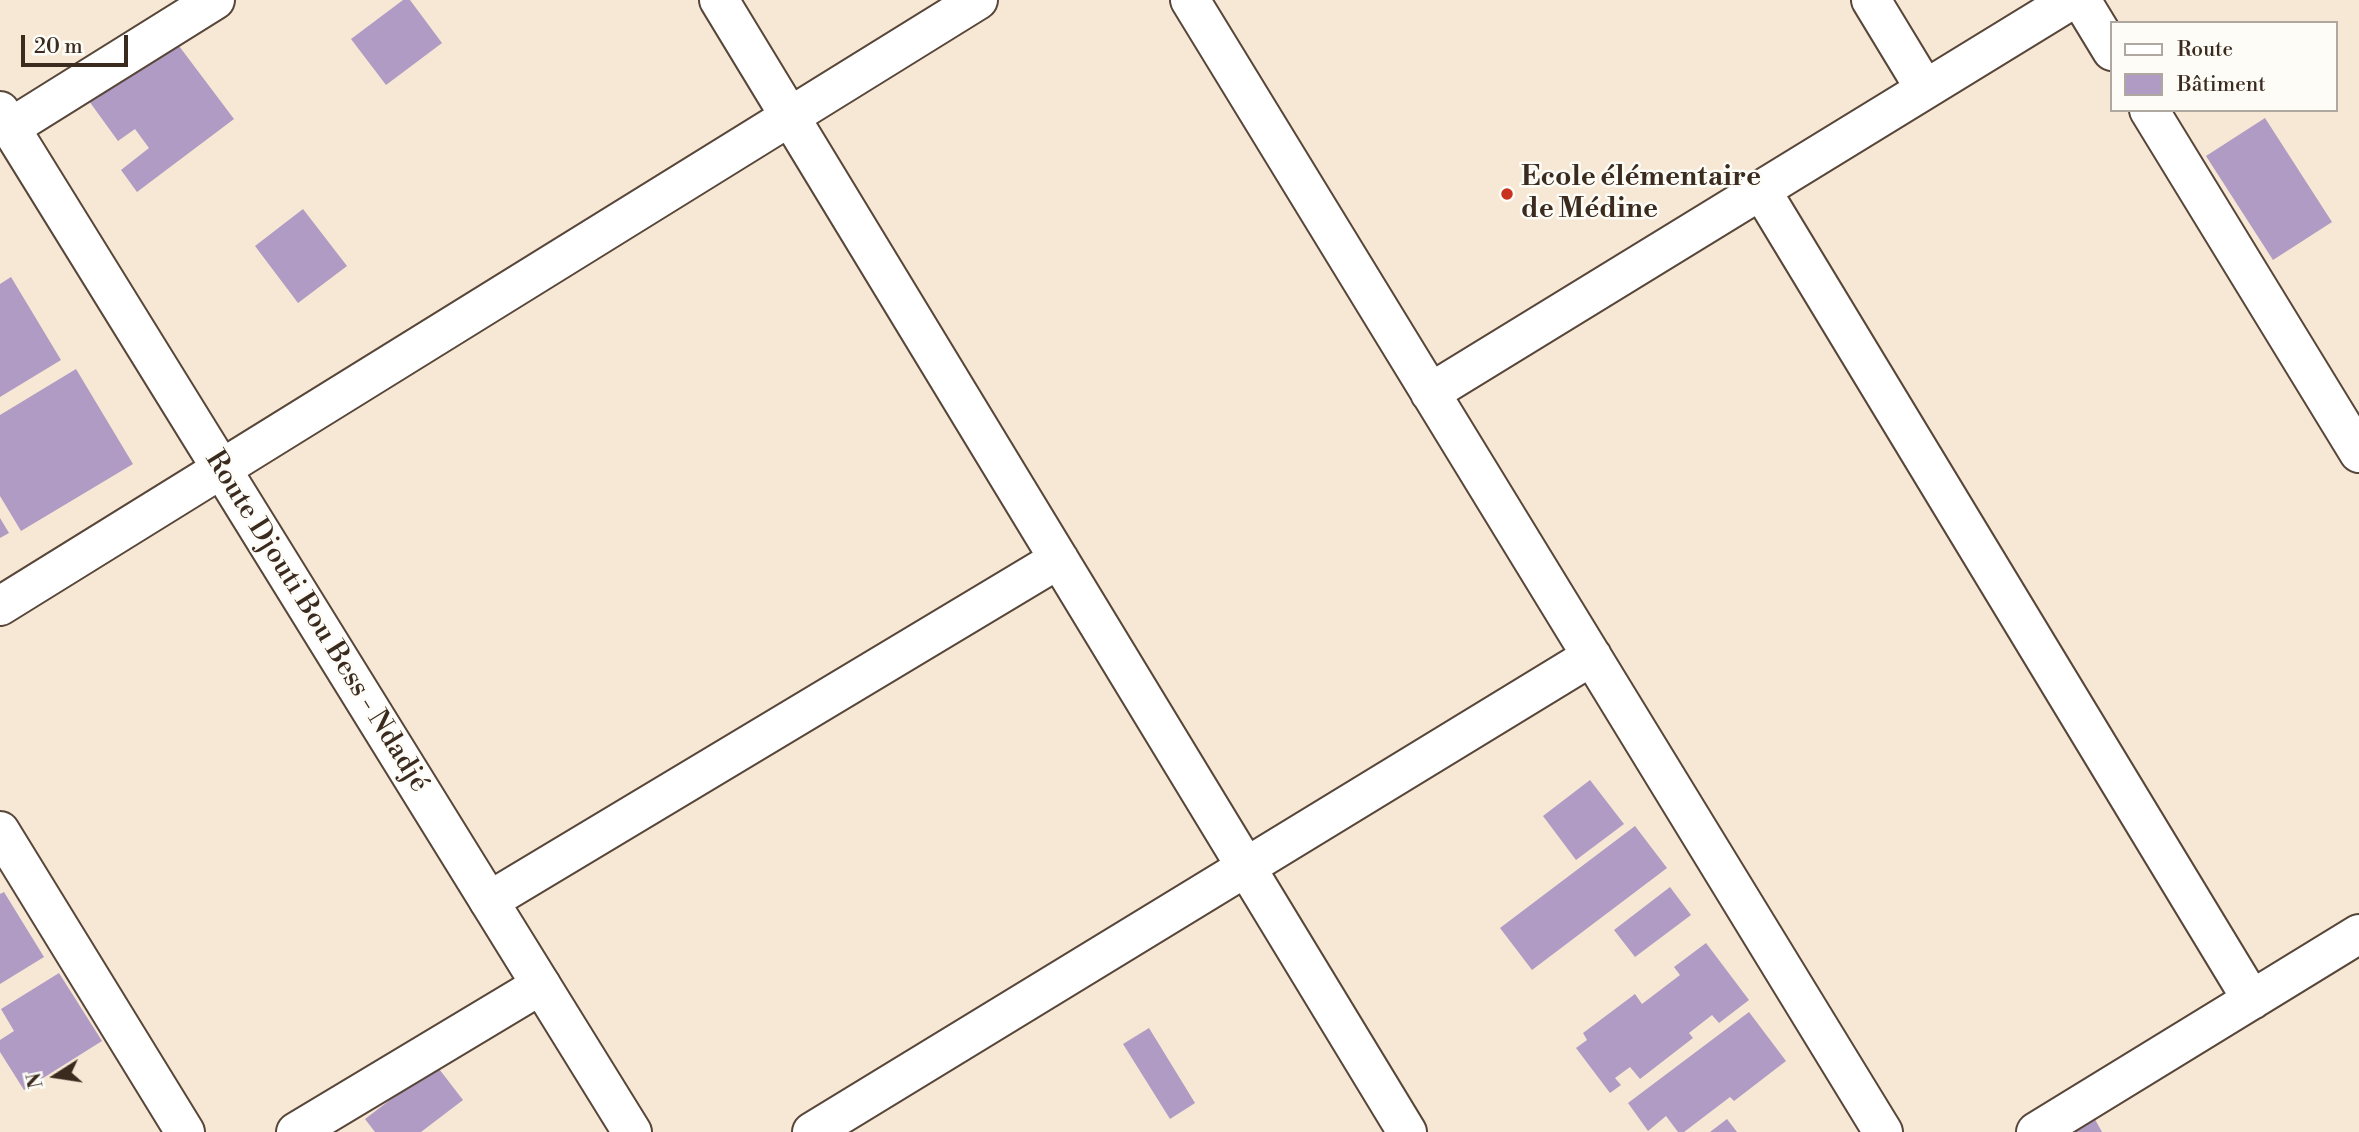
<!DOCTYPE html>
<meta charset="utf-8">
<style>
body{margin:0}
#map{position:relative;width:2359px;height:1132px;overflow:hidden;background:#f6e8d4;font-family:"Libre Bodoni",serif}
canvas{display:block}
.legend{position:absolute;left:2110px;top:21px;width:228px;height:91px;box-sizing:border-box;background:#fdfcf7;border:2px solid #afa8a0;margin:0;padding:9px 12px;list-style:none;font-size:21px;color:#3b2a1e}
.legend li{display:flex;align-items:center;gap:14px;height:35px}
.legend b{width:35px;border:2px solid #afa8a0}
.north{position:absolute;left:21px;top:1041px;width:70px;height:70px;-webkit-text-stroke:5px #fdfcf7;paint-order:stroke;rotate:258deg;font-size:19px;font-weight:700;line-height:28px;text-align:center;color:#3b2a1e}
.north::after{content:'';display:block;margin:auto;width:24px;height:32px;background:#3b2a1e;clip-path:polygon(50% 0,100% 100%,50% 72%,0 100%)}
.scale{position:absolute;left:21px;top:35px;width:107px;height:32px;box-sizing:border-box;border:4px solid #3b2a1e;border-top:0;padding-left:9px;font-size:21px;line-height:24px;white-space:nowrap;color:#3b2a1e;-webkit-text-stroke:5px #fdfcf7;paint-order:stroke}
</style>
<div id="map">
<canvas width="2359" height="1132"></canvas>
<ul class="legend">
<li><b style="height:9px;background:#fff"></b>Route</li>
<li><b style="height:19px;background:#af9bc3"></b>Bâtiment</li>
</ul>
<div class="north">N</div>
<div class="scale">20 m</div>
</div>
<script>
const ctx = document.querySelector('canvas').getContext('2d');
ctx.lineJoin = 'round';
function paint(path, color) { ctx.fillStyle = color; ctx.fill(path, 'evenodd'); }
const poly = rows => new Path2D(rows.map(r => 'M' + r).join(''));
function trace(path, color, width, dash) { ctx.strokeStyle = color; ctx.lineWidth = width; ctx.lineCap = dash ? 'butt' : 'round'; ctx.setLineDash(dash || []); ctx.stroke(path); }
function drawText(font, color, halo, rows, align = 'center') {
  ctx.font = font + ' "Libre Bodoni",serif'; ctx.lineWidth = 5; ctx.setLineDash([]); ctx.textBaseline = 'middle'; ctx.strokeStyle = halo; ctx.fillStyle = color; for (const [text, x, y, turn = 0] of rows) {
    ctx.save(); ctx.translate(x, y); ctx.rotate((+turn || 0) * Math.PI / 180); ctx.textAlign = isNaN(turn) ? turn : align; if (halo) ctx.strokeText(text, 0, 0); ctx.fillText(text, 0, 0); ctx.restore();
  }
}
paint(poly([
 [403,0,410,0,442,43,386,85,351,39],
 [176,42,234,119,137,192,121,170,149,148,135,129,118,141,89,101,129,70,132,75],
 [2265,118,2332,222,2273,260,2206,156],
 [303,209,347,266,298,303,255,246],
 [11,277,61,360,0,397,0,284],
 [76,369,133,464,21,531,0,496,0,415],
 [0,518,9,533,0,538],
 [1590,780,1624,824,1576,860,1543,816],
 [1635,826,1667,868,1532,970,1500,928],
 [1670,887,1691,915,1635,957,1614,930],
 [4,892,44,957,0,984,0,894],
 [1706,943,1749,1000,1719,1023,1712,1015,1689,1033,1693,1038,1640,1079,1630,1067,1615,1078,1621,1085,1610,1093,1576,1048,1587,1040,1583,1033,1635,994,1642,1004,1680,975,1674,967],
 [59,973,102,1041,24,1090,0,1052,0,1040,14,1031,1,1009],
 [1749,1012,1786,1061,1734,1101,1730,1097,1684,1132,1678,1132,1666,1116,1648,1131,1628,1103],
 [1149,1028,1195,1103,1170,1119,1123,1044],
 [436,1065,463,1100,421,1132,375,1132,365,1119],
 [2091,1112,2102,1132,2054,1132],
 [1727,1119,1737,1132,1710,1132]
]), '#af9bc3');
const minor = poly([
 [719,0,1407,1132],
 [1190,0,1883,1132],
 [1871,0,1925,89],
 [2081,0,2112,51],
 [2149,110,2359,453],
 [10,128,215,0],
 [1761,190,2252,1000],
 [1430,393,2071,0],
 [0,606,978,0],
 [0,831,185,1132],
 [489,901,1059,559],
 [296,1132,541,985],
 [812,1132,1592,656],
 [2036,1132,2359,934]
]);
const major = poly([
 [0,111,632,1132]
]);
trace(minor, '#574639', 42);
trace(major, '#574639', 42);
trace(minor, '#fff', 38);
trace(major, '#fff', 38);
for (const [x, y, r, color] of [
 [1507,194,7,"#c8321e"]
]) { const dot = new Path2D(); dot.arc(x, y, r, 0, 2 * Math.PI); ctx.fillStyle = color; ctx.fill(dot); trace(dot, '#fdfcf7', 2.5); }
drawText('bold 28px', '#3b2a1e', '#fdfcf7', [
 ["Ecole élémentaire",1521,178],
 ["de Médine",1521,210]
], 'left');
drawText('28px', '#3b2a1e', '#fdfcf7', [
 ["Route Djouti Bou Bess - Ndadjé",316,622,58]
]);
</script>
